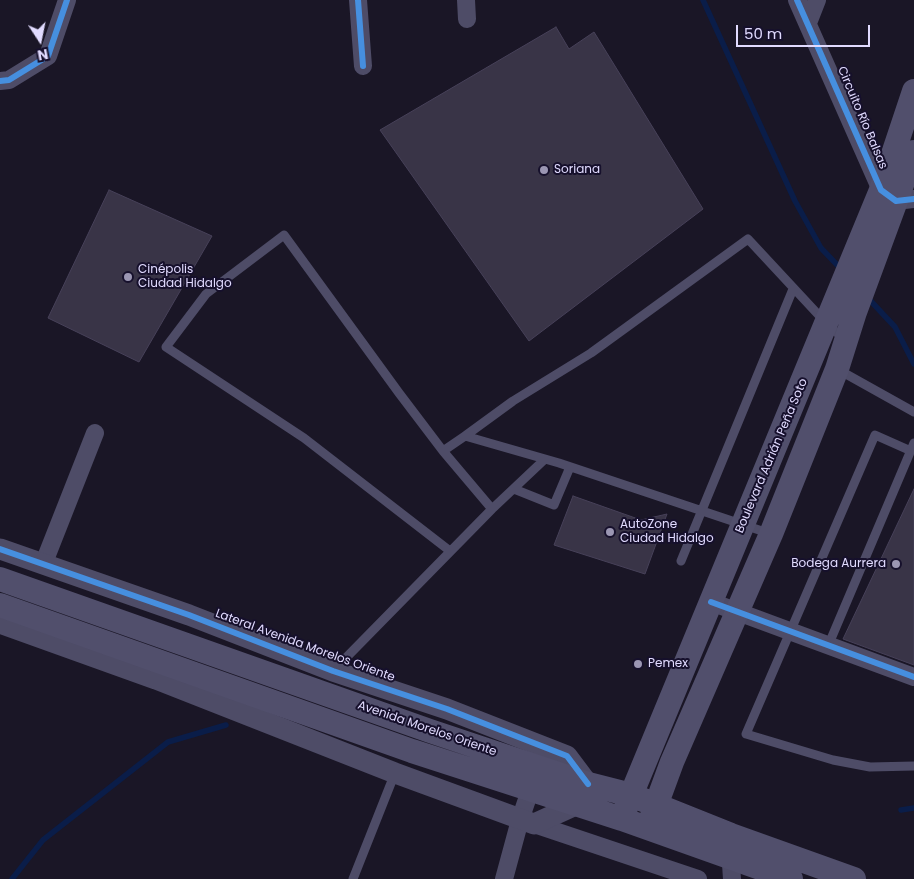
<!DOCTYPE html>
<meta charset="utf-8">
<style>
body{margin:0}
#map{position:relative;width:914px;height:879px;overflow:hidden;background:#1a1626;font-family:Poppins,sans-serif}
canvas{display:block}
.north{position:absolute;left:15px;top:15px;width:50px;height:50px;-webkit-text-stroke:4px #16102c;paint-order:stroke;rotate:169deg;font-size:14px;font-weight:700;line-height:20px;text-align:center;color:#e1dbff}
.north::after{content:'';display:block;margin:auto;width:18px;height:22px;background:#e1dbff;clip-path:polygon(50% 0,100% 100%,50% 72%,0 100%)}
.scale{position:absolute;left:736px;top:25px;width:134px;height:22px;box-sizing:border-box;border:2px solid #e1dbff;border-top:0;padding-left:6px;font-size:15px;line-height:18px;white-space:nowrap;color:#e1dbff;-webkit-text-stroke:4px #16102c;paint-order:stroke}
</style>
<div id="map">
<canvas width="914" height="879"></canvas>
<div class="north">N</div>
<div class="scale">50 m</div>
</div>
<script>
const ctx = document.querySelector('canvas').getContext('2d');
ctx.lineJoin = 'round';
const poly = rows => new Path2D(rows.map(r => 'M' + r).join(''));
function trace(path, color, width, dash) { ctx.strokeStyle = color; ctx.lineWidth = width; ctx.lineCap = dash ? 'butt' : 'round'; ctx.setLineDash(dash || []); ctx.stroke(path); }
function paint(path, color) { ctx.fillStyle = color; ctx.fill(path, 'evenodd'); }
function drawText(font, color, halo, rows, align = 'center') {
  ctx.font = font + ' Poppins,sans-serif'; ctx.lineWidth = 4; ctx.setLineDash([]); ctx.textBaseline = 'middle'; ctx.strokeStyle = halo; ctx.fillStyle = color; for (const [text, x, y, turn = 0] of rows) {
    ctx.save(); ctx.translate(x, y); ctx.rotate((+turn || 0) * Math.PI / 180); ctx.textAlign = isNaN(turn) ? turn : align; if (halo) ctx.strokeText(text, 0, 0); ctx.fillText(text, 0, 0); ctx.restore();
  }
}
trace(poly([
 [703,0,795,201,821,248,842,270],
 [867,297,895,327,914,364],
 [901,810,914,808],
 [12,879,43,840,168,742,226,725]
]), '#0a1d49', 5.5);
const building = poly([
 [556,27,569,49,594,32,703,209,529,341,380,130,556,27],
 [109,190,212,236,139,362,48,318,109,190],
 [914,489,914,665,843,639,914,489],
 [573,496,641,520,667,514,645,574,554,545,573,496]
]);
paint(building, '#393447');
trace(building, '#474159', 1);
trace(poly([
 [837,369,914,412],
 [465,436,513,401,591,353,748,239,827,324,845,340],
 [443,451,465,436,559,463,771,534],
 [911,451,875,435,746,734,833,760,870,767,914,766],
 [514,489,554,505,570,467],
 [450,551,304,438,166,347,206,294,284,235,399,393,443,451,492,509],
 [681,561,793,289],
 [828,646,914,443],
 [333,671,492,509,545,459],
 [353,879,395,773]
]), '#4e4c67', 9);
trace(poly([
 [358,0,363,66],
 [466,0,467,19],
 [797,0,881,190,896,201,914,199],
 [808,23,817,0],
 [0,81,9,80,48,56,67,0],
 [43,565,95,433],
 [711,602,914,677],
 [534,824,698,879],
 [730,848,732,879],
 [504,879,520,820,534,779]
]), '#4e4c67', 18);
trace(poly([
 [0,549,189,615,333,671,447,709,567,756,588,784],
 [0,623,156,679,395,773,534,824,578,804]
]), '#4e4c67', 21);
trace(poly([
 [0,579,430,731,588,784,631,795,731,835,854,879],
 [0,605,412,751,622,819,791,879],
 [625,810,881,190,914,91],
 [651,819,672,762,771,534,837,369,855,312,914,152]
]), '#514f6c', 24);
trace(poly([
 [358,0,363,66],
 [797,0,881,190,896,201,914,199],
 [0,81,9,80,48,56,67,0],
 [0,549,189,615,333,671,447,709,567,756,588,784],
 [711,602,914,677]
]), '#468fdf', 6);
for (const [x, y, r, color] of [
 [544,170,5,"#9b96b3"],
 [128,277,5,"#9b96b3"],
 [610,532,5,"#9b96b3"],
 [896,564,5,"#9b96b3"],
 [638,664,5,"#9b96b3"]
]) { const dot = new Path2D(); dot.arc(x, y, r, 0, 2 * Math.PI); ctx.fillStyle = color; ctx.fill(dot); trace(dot, '#16102c', 2); }
drawText('12px', '#e1dbff', '#16102c', [
 ["Circuito Río Balsas",862,118,67],
 ["Boulevard Adrián Peña Soto",772,456,-67],
 ["Lateral Avenida Morelos Oriente",305,646,20],
 ["Avenida Morelos Oriente",427,729,19]
]);
drawText('12px', '#e1dbff', '#16102c', [
 ["Soriana",554,170],
 ["Cinépolis",138,270],
 ["Ciudad Hidalgo",138,284],
 ["AutoZone",620,525],
 ["Ciudad Hidalgo",620,539],
 ["Bodega Aurrera",886,564,"right"],
 ["Pemex",648,664]
], 'left');
</script>
